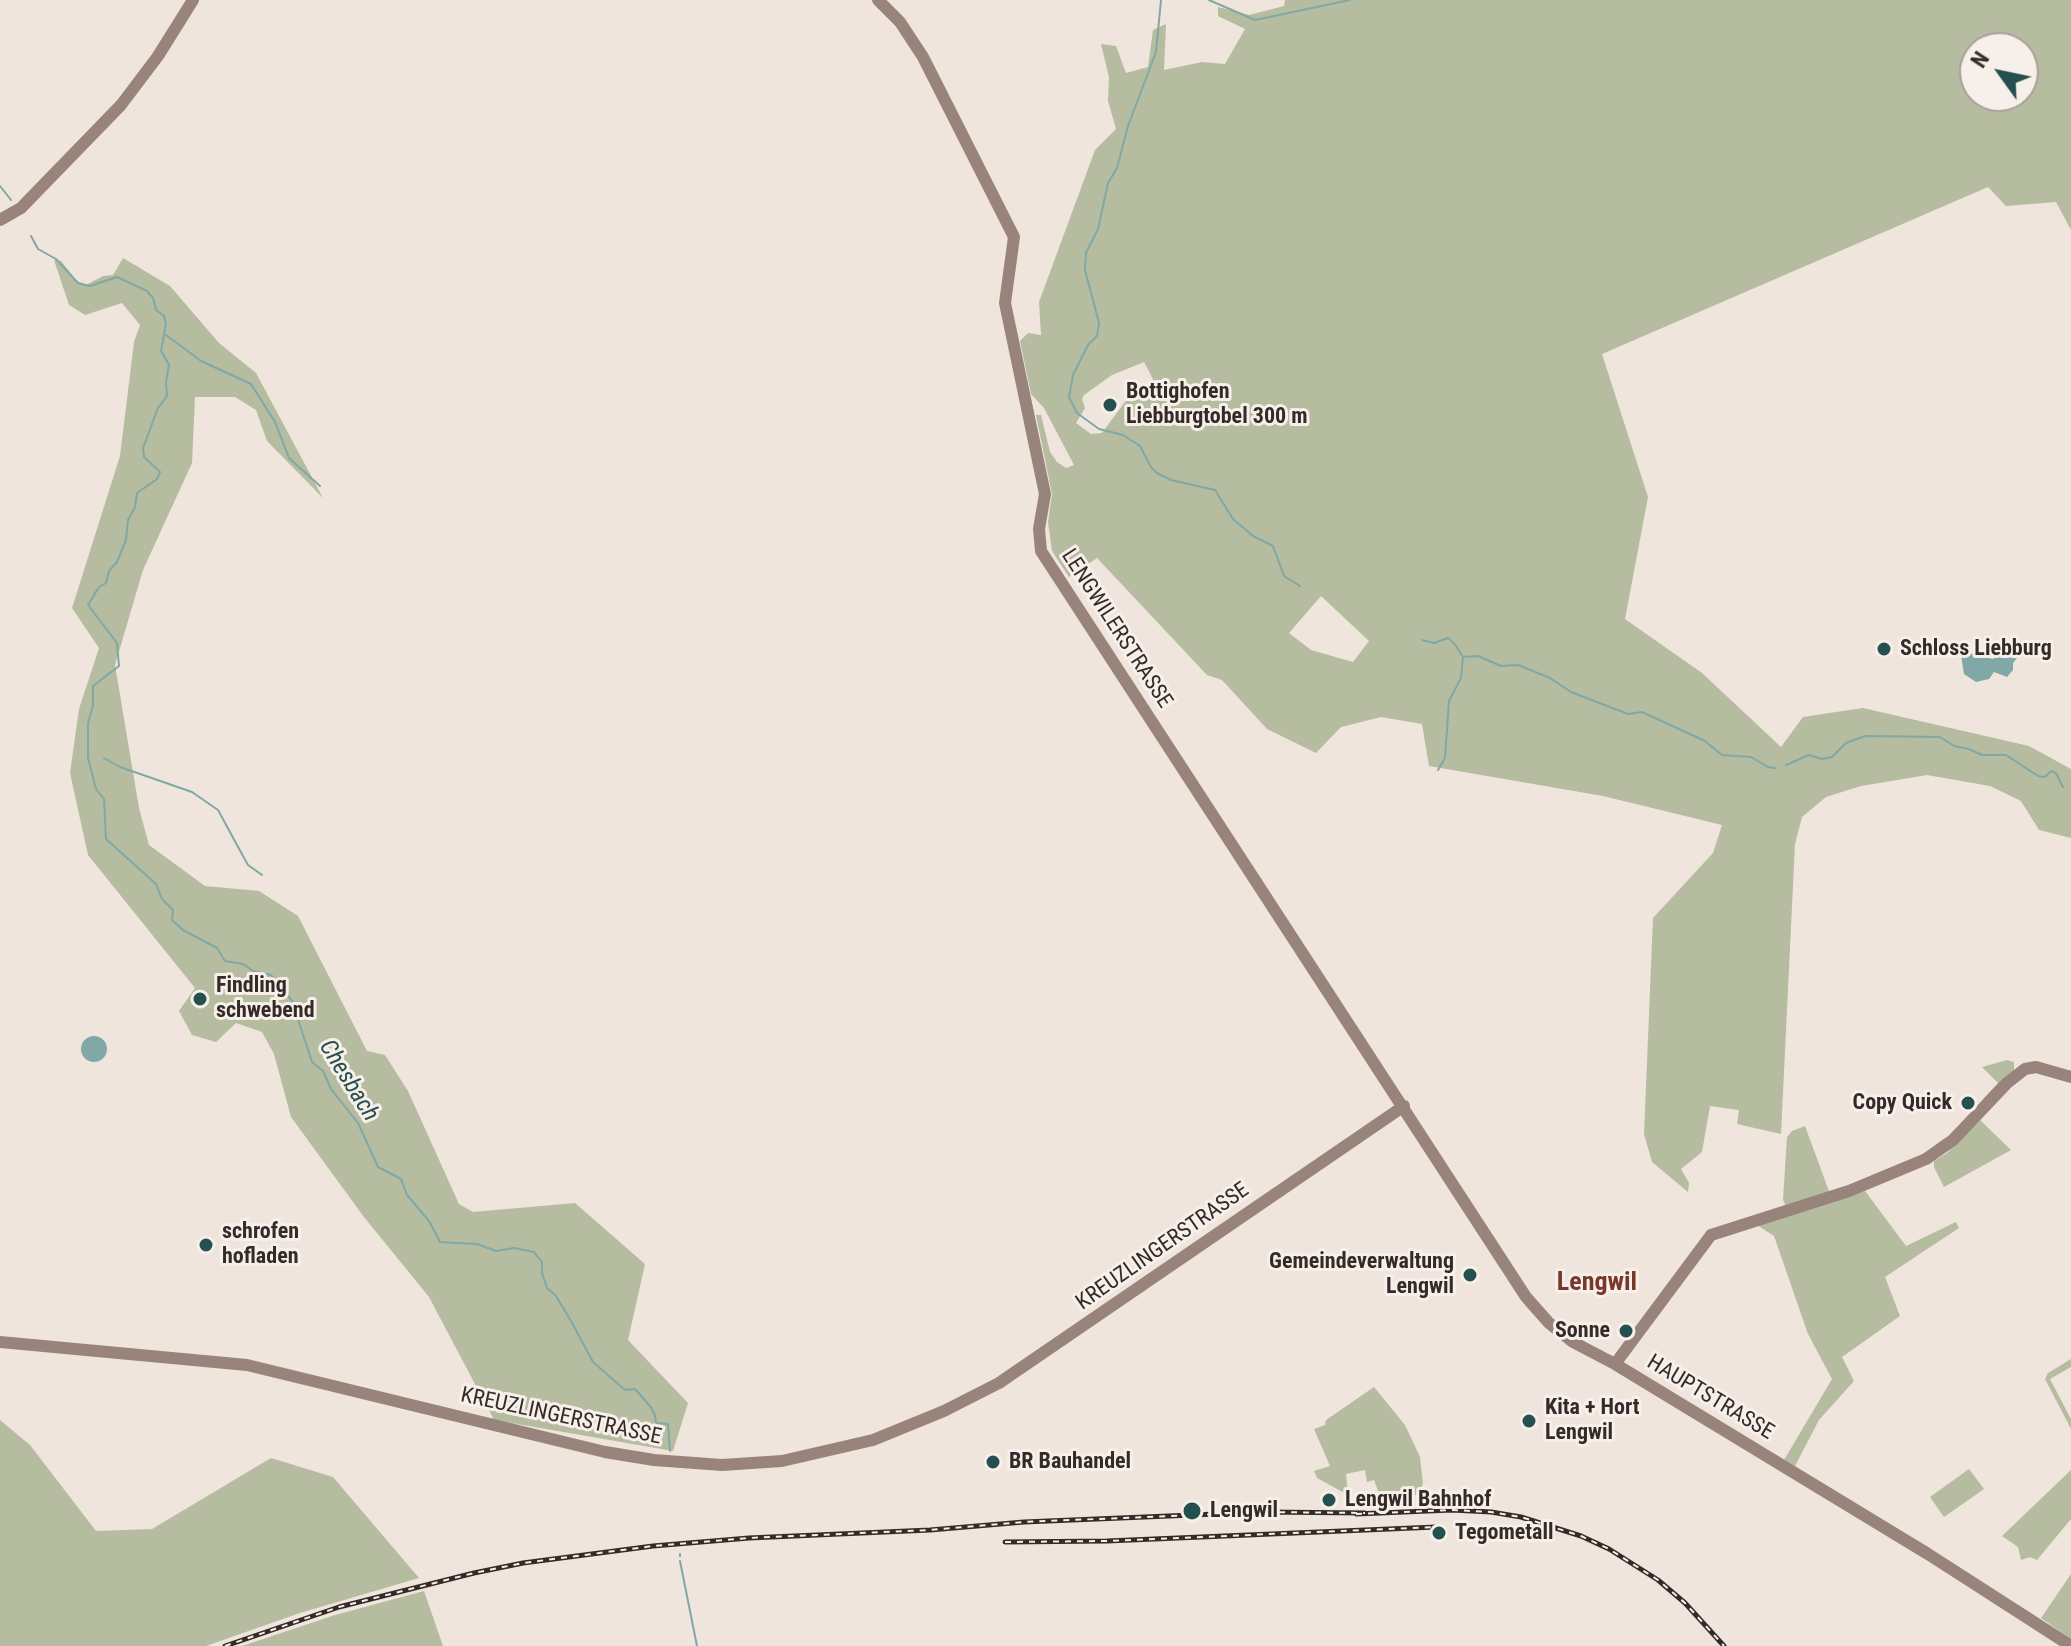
<!DOCTYPE html>
<style>
body{margin:0}
#map{position:relative;width:2071px;height:1646px;overflow:hidden;background:#efe5dd;font-family:"Roboto Condensed",sans-serif}
canvas{display:block}
.north{position:absolute;left:1959px;top:32px;width:80px;height:80px;box-sizing:border-box;background:#f7efe9;border:2px solid #a9a19c;border-radius:50%;rotate:303deg;font-size:22px;font-weight:700;line-height:32px;text-align:center;color:#342b29}
.north::after{content:'';display:block;margin:auto;width:28px;height:36px;background:#24504f;clip-path:polygon(50% 0,100% 100%,50% 72%,0 100%)}
</style>
<div id="map">
<canvas width="2071" height="1646"></canvas>
<div class="north">N</div>
</div>
<script>
const ctx = document.querySelector('canvas').getContext('2d');
ctx.lineJoin = 'round';
function paint(path, color) { ctx.fillStyle = color; ctx.fill(path, 'evenodd'); }
const poly = rows => new Path2D(rows.map(r => 'M' + r).join(''));
function trace(path, color, width, dash) { ctx.strokeStyle = color; ctx.lineWidth = width; ctx.lineCap = dash ? 'butt' : 'round'; ctx.setLineDash(dash || []); ctx.stroke(path); }
function drawText(font, color, halo, rows, align = 'center') {
  ctx.font = font + ' "Roboto Condensed",sans-serif'; ctx.lineWidth = 6; ctx.setLineDash([]); ctx.textBaseline = 'middle'; ctx.strokeStyle = halo; ctx.fillStyle = color; for (const [text, x, y, turn = 0] of rows) {
    ctx.save(); ctx.translate(x, y); ctx.rotate((+turn || 0) * Math.PI / 180); ctx.textAlign = isNaN(turn) ? turn : align; if (halo) ctx.strokeText(text, 0, 0); ctx.fillText(text, 0, 0); ctx.restore();
  }
}
paint(poly([
 [1285,0,2071,0,2071,230,2056,202,2006,206,1988,187,1602,354,1648,497,1625,619,1702,673,1781,747,1803,717,1863,708,2029,746,2071,769,2071,838,2039,830,2021,801,1990,786,1927,775,1861,786,1826,797,1802,817,1795,844,1781,1134,1737,1124,1739,1110,1710,1106,1702,1152,1681,1169,1689,1183,1688,1192,1652,1162,1644,1134,1653,918,1713,853,1722,825,1603,796,1429,766,1422,724,1381,717,1341,727,1316,753,1267,729,1222,680,1207,675,1097,558,1069,577,1052,551,1048,522,1052,494,1036,415,1041,415,1050,452,1057,462,1066,468,1074,465,1044,408,1031,394,1020,341,1028,333,1041,335,1039,302,1095,150,1116,129,1108,101,1109,77,1101,44,1116,46,1126,73,1148,67,1153,30,1166,24,1164,70,1202,62,1225,64,1245,29,1218,16,1218,7,1249,15,1284,6],
 [1975,48,2023,48,2023,96,1975,96],
 [1144,362,1153,379,1132,402,1127,399,1102,433,1091,434,1076,423,1085,408,1082,399,1084,395,1112,375],
 [1321,596,1369,641,1353,662,1311,650,1289,633],
 [123,258,170,286,219,343,256,373,323,498,267,441,256,410,235,397,195,397,192,463,143,570,115,665,139,808,149,845,205,886,259,891,298,916,367,1051,385,1055,408,1091,459,1204,473,1212,575,1203,645,1264,628,1340,688,1403,673,1451,494,1420,429,1297,364,1217,291,1117,274,1054,262,1032,236,1023,216,1042,192,1035,179,1011,195,988,88,855,70,773,79,709,99,648,72,608,120,456,134,342,140,325,122,303,85,315,69,305,54,260,61,261,77,281,86,285,103,276,113,275],
 [2007,1060,2014,1062,2014,1071,1986,1101,1983,1099,1998,1083,1982,1067],
 [1980,1120,2011,1150,1944,1187,1934,1167,1934,1161,1947,1153],
 [1805,1126,1830,1194,1786,1206,1783,1200,1787,1137,1792,1131],
 [1865,1191,1906,1246,1956,1222,1959,1228,1885,1277,1900,1316,1842,1357,1854,1381,1819,1420,1795,1466,1784,1460,1832,1379,1808,1334,1774,1236,1757,1225],
 [2071,1359,2071,1367,2050,1379,2071,1419,2071,1429,2045,1379,2048,1373],
 [1374,1387,1405,1425,1420,1457,1423,1484,1416,1495,1381,1499,1374,1480,1367,1482,1365,1470,1346,1474,1348,1495,1317,1478,1314,1471,1330,1466,1314,1429,1325,1425,1326,1420],
 [0,1420,30,1445,96,1531,152,1529,271,1458,333,1477,419,1578,300,1613,206,1646,0,1646],
 [1969,1469,1984,1489,1944,1517,1930,1497],
 [2071,1470,2071,1519,2037,1560,2030,1557,2021,1560,2018,1547,2002,1536],
 [2071,1574,2071,1639,2041,1618],
 [424,1591,443,1646,242,1646,335,1615]
]), '#b5bc9f');
paint(poly([
 [2006,649,2017,658,2013,663,2013,670,2007,677,1994,672,1989,679,1976,682,1964,674,1961,655,1964,652,1993,659],
 '81 1049a13 13 0 1 1 26 0a13 13 0 1 1-26 0Z'
]), '#80a8a6');
trace(poly([
 [1161,0,1156,52,1128,126,1117,168,1108,183,1098,229,1086,253,1085,270,1099,323,1097,336,1088,345,1073,375,1069,397,1077,413,1099,429,1123,435,1140,446,1151,467,1157,473,1171,480,1215,490,1233,519,1253,536,1273,546,1284,576,1300,586],
 [1209,0,1255,20,1350,0],
 [0,186,11,200],
 [31,236,38,249,56,259,78,283,90,286,117,277,147,291,153,298,156,310,164,316,166,324,161,351,169,365,166,382,167,396,158,408,143,448,144,457,160,472,157,479,137,493,135,507,128,520,126,540,117,562,109,571,106,583,99,587,88,605,117,643,119,666,93,686,93,706,88,723,88,758,96,789,104,799,106,839,156,884,162,899,173,910,172,920,183,930,217,948,225,961,243,964,253,971,271,975,292,1001,312,1062,323,1071,331,1089,358,1123,378,1167,401,1179,407,1195,429,1221,440,1242,477,1244,496,1251,514,1248,534,1252,542,1262,542,1273,547,1288,556,1296,571,1321,593,1362,625,1390,635,1389,650,1406,655,1415,656,1423,668,1424,670,1451],
 [166,335,201,361,251,384,275,422,289,458,320,486],
 [1422,640,1434,643,1448,638,1454,643,1463,657,1478,656,1501,666,1518,665,1550,678,1571,692,1628,714,1642,712,1705,741,1722,755,1751,757,1768,767,1775,768],
 [104,758,120,767,192,792,218,810,243,856,248,865,262,875],
 [1786,765,1809,755,1822,759,1832,757,1846,743,1865,736,1940,737,1954,746,1969,749,1982,755,2006,755,2038,776,2045,777,2051,771,2056,773,2063,787],
 [1438,770,1445,758,1449,701,1461,678,1463,657],
 [680,1554,680,1556],
 [680,1561,697,1646]
]), '#80a8a6', 2);
trace(poly([
 [878,0,900,22,923,57,1014,237,1005,303,1045,494,1039,529,1041,551,1526,1297,1549,1323,1573,1342,1615,1364,1928,1554,2071,1646],
 [0,220,21,208,121,105,158,56,193,0],
 [0,1342,247,1365,605,1452,654,1460,722,1465,782,1461,873,1440,944,1411,999,1383,1404,1106],
 [1615,1364,1711,1235,1849,1191,1926,1159,1953,1140,2007,1083,2025,1069,2036,1067,2071,1077]
]), '#99847c', 12);
const rail = poly([
 [1356,1514,1452,1510,1491,1512,1521,1517,1581,1536,1609,1549,1658,1580,1685,1603,1724,1646],
 [1005,1542,1107,1541,1436,1527],
 [225,1646,339,1607,474,1573,523,1563,653,1546,749,1538,930,1530,1024,1522,1265,1512,1365,1513]
]);
trace(rail, '#342b29', 5);
trace(rail, '#f7efe9', 2, [6]);
for (const [x, y, r, color] of [
 [1110,405,8,"#24504f"],
 [1884,649,8,"#24504f"],
 [200,999,8,"#24504f"],
 [1968,1103,8,"#24504f"],
 [206,1245,8,"#24504f"],
 [1470,1275,8,"#24504f"],
 [1626,1331,8,"#24504f"],
 [1529,1421,8,"#24504f"],
 [993,1462,8,"#24504f"],
 [1329,1500,8,"#24504f"],
 [1192,1511,10,"#24504f"],
 [1439,1533,8,"#24504f"]
]) { const dot = new Path2D(); dot.arc(x, y, r, 0, 2 * Math.PI); ctx.fillStyle = color; ctx.fill(dot); trace(dot, '#f7efe9', 3); }
drawText('bold 22px', '#342b29', '#f7efe9', [
 ["Bottighofen",1126,392],
 ["Liebburgtobel 300 m",1126,417],
 ["Schloss Liebburg",1900,649],
 ["Findling",216,986],
 ["schwebend",216,1011],
 ["Copy Quick",1952,1103,"right"],
 ["schrofen",222,1232],
 ["hofladen",222,1257],
 ["Gemeindeverwaltung",1454,1262,"right"],
 ["Lengwil",1454,1287,"right"],
 ["Sonne",1610,1331,"right"],
 ["Kita + Hort",1545,1408],
 ["Lengwil",1545,1433],
 ["BR Bauhandel",1009,1462],
 ["Lengwil Bahnhof",1345,1500],
 ["Lengwil",1210,1511],
 ["Tegometall",1455,1533]
], 'left');
drawText('22px', '#342b29', '#f7efe9', [
 ["LENGWILERSTRASSE",1116,629,57],
 ["KREUZLINGERSTRASSE",1163,1247,-35],
 ["HAUPTSTRASSE",1710,1398,31],
 ["KREUZLINGERSTRASSE",561,1417,12]
]);
drawText('italic 24px', '#24504f', '#f7efe9', [
 ["Chesbach",348,1081,58]
]);
drawText('bold 26px', '#78382c', '#f7efe9', [
 ["Lengwil",1597,1283]
]);
</script>
